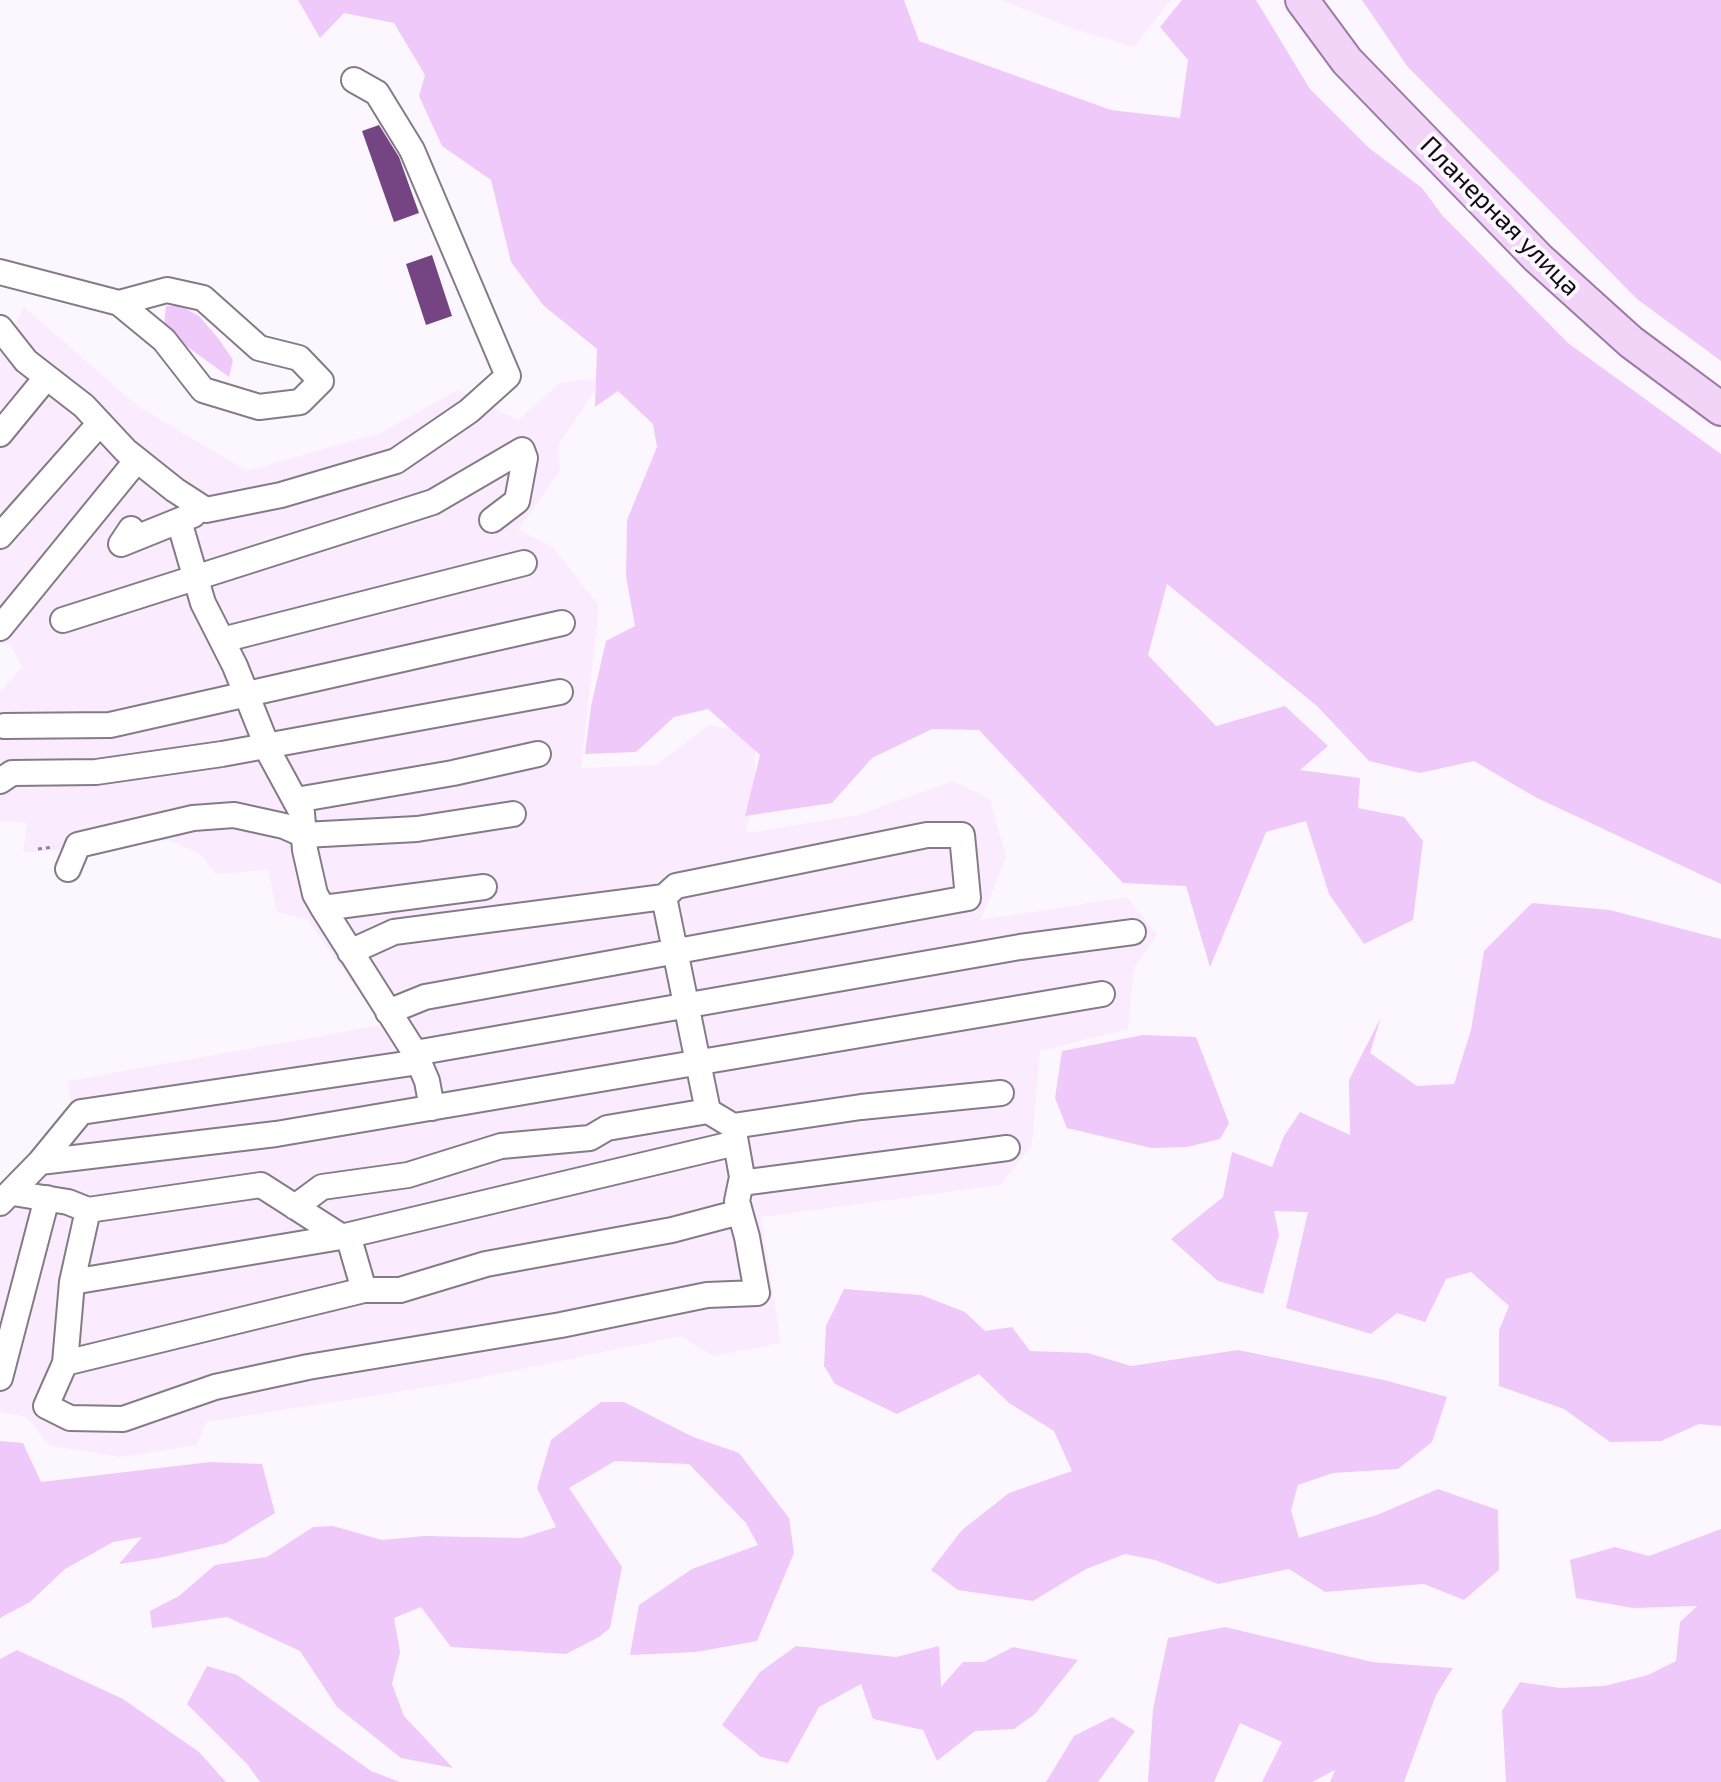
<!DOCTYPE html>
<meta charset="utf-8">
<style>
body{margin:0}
canvas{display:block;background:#fcf7fe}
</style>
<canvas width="1721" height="1782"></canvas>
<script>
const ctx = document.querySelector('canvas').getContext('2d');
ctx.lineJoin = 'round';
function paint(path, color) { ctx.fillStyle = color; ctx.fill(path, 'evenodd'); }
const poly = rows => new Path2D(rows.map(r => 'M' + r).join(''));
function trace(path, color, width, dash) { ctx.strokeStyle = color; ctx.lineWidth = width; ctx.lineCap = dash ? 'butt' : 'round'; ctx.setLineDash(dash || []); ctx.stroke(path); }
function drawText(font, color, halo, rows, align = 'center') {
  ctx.font = font + ' "Exo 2",sans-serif'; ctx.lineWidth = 8; ctx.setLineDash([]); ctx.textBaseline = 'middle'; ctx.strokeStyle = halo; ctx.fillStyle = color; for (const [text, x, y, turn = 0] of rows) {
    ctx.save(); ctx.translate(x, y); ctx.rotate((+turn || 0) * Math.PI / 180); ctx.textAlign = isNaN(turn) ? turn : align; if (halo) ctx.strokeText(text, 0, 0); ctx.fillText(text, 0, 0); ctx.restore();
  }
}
paint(poly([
 [1001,0,1171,0,1134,47,1074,29],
 [24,307,139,407,247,471,380,433,458,390,518,420,561,382,603,378,558,446,560,470,518,530,553,547,599,606,581,768,656,765,709,725,731,729,755,747,755,789,746,833,858,815,953,781,990,800,1006,857,981,920,1127,897,1157,935,1134,968,1128,1029,1040,1051,1032,1145,1000,1185,761,1217,781,1343,713,1356,681,1336,454,1383,206,1422,197,1445,121,1457,50,1446,26,1417,0,1412,0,1186,71,1107,68,1081,382,1025,307,919,277,912,268,870,216,874,200,854,169,840,23,853,27,823,0,821,0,692,22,667,10,644,0,644,0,352]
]), '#faecfe');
paint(poly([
 [298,0,904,0,919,41,1111,110,1180,118,1188,60,1160,27,1182,0,1256,0,1310,89,1369,148,1422,188,1442,215,1568,343,1721,454,1721,884,1535,797,1474,761,1420,773,1369,761,1317,706,1167,584,1148,655,1216,726,1285,706,1328,746,1300,770,1360,778,1358,808,1404,817,1423,841,1413,920,1364,944,1329,894,1306,821,1266,832,1210,967,1186,886,1123,883,979,730,932,729,872,758,832,803,745,816,760,755,708,709,674,717,636,752,585,754,591,706,606,641,635,626,626,576,627,520,657,447,653,424,618,391,595,407,597,349,543,305,511,262,491,180,442,146,419,96,425,75,394,23,344,13,320,38],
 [1362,0,1721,0,1721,361,1637,299,1407,66],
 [166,306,181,306,199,316,218,338,233,360,229,377,174,337,164,326],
 [1532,903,1610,910,1721,939,1721,1426,1699,1424,1661,1441,1610,1442,1564,1409,1499,1386,1499,1330,1509,1306,1471,1272,1446,1279,1425,1322,1397,1313,1371,1334,1286,1308,1308,1212,1274,1211,1279,1235,1263,1294,1218,1281,1171,1239,1223,1197,1232,1152,1272,1167,1284,1136,1300,1112,1350,1135,1349,1080,1381,1017,1370,1053,1417,1086,1454,1084,1471,1030,1484,951],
 [1143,1035,1196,1037,1229,1123,1220,1139,1187,1147,1151,1148,1067,1128,1055,1098,1062,1051],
 [844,1289,921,1295,965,1312,985,1331,1012,1327,1030,1351,1088,1353,1131,1366,1238,1350,1384,1380,1447,1397,1432,1442,1398,1469,1333,1473,1298,1485,1291,1510,1299,1538,1377,1515,1438,1489,1498,1510,1499,1570,1464,1600,1424,1584,1325,1592,1289,1569,1218,1584,1155,1560,1125,1554,1086,1569,1033,1601,958,1590,931,1570,962,1530,1009,1493,1072,1471,1054,1431,1009,1403,979,1374,897,1414,835,1384,824,1366,826,1326],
 [601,1402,624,1402,693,1437,739,1453,789,1518,794,1553,757,1641,696,1652,630,1655,639,1605,692,1569,758,1545,746,1523,689,1464,615,1461,569,1488,622,1567,610,1628,599,1637,566,1654,451,1647,421,1607,394,1618,400,1652,392,1684,404,1716,453,1768,401,1758,337,1707,300,1651,227,1617,152,1628,150,1611,179,1596,215,1565,267,1557,313,1527,333,1526,382,1540,424,1536,522,1538,556,1527,537,1488,551,1440],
 [0,1441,23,1443,41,1482,210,1462,262,1464,275,1513,226,1543,159,1558,119,1564,142,1537,113,1542,65,1569,30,1602,0,1618],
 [1721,1529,1721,1782,1506,1782,1502,1711,1520,1682,1560,1688,1604,1686,1648,1675,1676,1661,1680,1622,1697,1606,1633,1608,1576,1598,1570,1560,1615,1547,1649,1556],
 [1225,1627,1372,1662,1453,1668,1436,1695,1404,1782,1330,1782,1335,1770,1312,1782,1262,1782,1282,1742,1240,1723,1214,1782,1148,1782,1153,1709,1168,1638],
 [796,1646,896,1657,939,1646,941,1687,963,1662,984,1662,1013,1647,1078,1660,1035,1714,1014,1729,975,1731,937,1761,923,1730,873,1719,861,1684,819,1707,788,1763,761,1757,722,1725,760,1672],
 [17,1650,123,1699,199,1752,226,1782,0,1782,0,1659],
 [207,1666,237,1675,371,1771,400,1782,260,1782,247,1764,187,1704],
 [1112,1717,1135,1731,1098,1782,1046,1782,1074,1736]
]), '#efc9fa');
paint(poly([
 [379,125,399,157,419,213,394,222,362,131],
 [432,255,452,316,426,325,406,264]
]), '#754583');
const minor = poly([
 [0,272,119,303,164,340,203,390,259,407,300,402,321,381,299,358,259,348,203,298,167,290,119,303],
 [0,328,26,361,84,406,126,451,175,490,206,510,281,495,396,461,469,411,508,376,412,150,377,93,354,80],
 [0,434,46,378],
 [179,521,203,603,235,666,271,756,302,813,305,850,315,894,323,908,484,887],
 [131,529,121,544,193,515],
 [0,536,100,423],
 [63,620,433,502,522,450,525,458,517,501,492,520],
 [0,628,137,460],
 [222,640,524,563],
 [4,726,110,725,562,623],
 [0,781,12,773,96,772,222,754,560,692],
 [296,800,453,773,538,754],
 [68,869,78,845,193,818,234,815,284,826,304,835,417,829,513,814],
 [664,897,708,1111],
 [323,908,415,1053,427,1081,432,1108],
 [350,952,394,932,664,897,676,886,927,835,962,835,968,898,425,997,388,1012],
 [415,1053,1020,947,1133,932],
 [40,1162,81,1112,419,1062],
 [741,1183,1007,1148],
 [13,1193,68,1202,88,1210,261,1185,350,1242,364,1290],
 [0,1203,40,1162,276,1134,1102,994],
 [295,1207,322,1187,408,1175,501,1146,590,1138,607,1128,708,1111,733,1126,861,1107,1001,1093],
 [88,1210,72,1282,65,1363,364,1290,400,1290,486,1264,672,1230,740,1212],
 [72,1282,341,1237,736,1143],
 [65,1363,46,1406,70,1418,123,1419,215,1387,308,1367,561,1325,707,1295,757,1293,747,1237,737,1201,742,1177,733,1126],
 [0,1378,47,1198]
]);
const major = poly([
 [1302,0,1347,61,1538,258,1631,342,1721,409]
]);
trace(minor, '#847b86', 28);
trace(major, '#9b7aa4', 36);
trace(poly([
 [38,849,54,847]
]), '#8a868b', 3, [4, 4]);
trace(minor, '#fff', 24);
trace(major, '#f1d4f8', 32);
drawText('26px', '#0d0a0e', '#fcf7fe', [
 ["Планерная улица",1500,216,45]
]);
</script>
